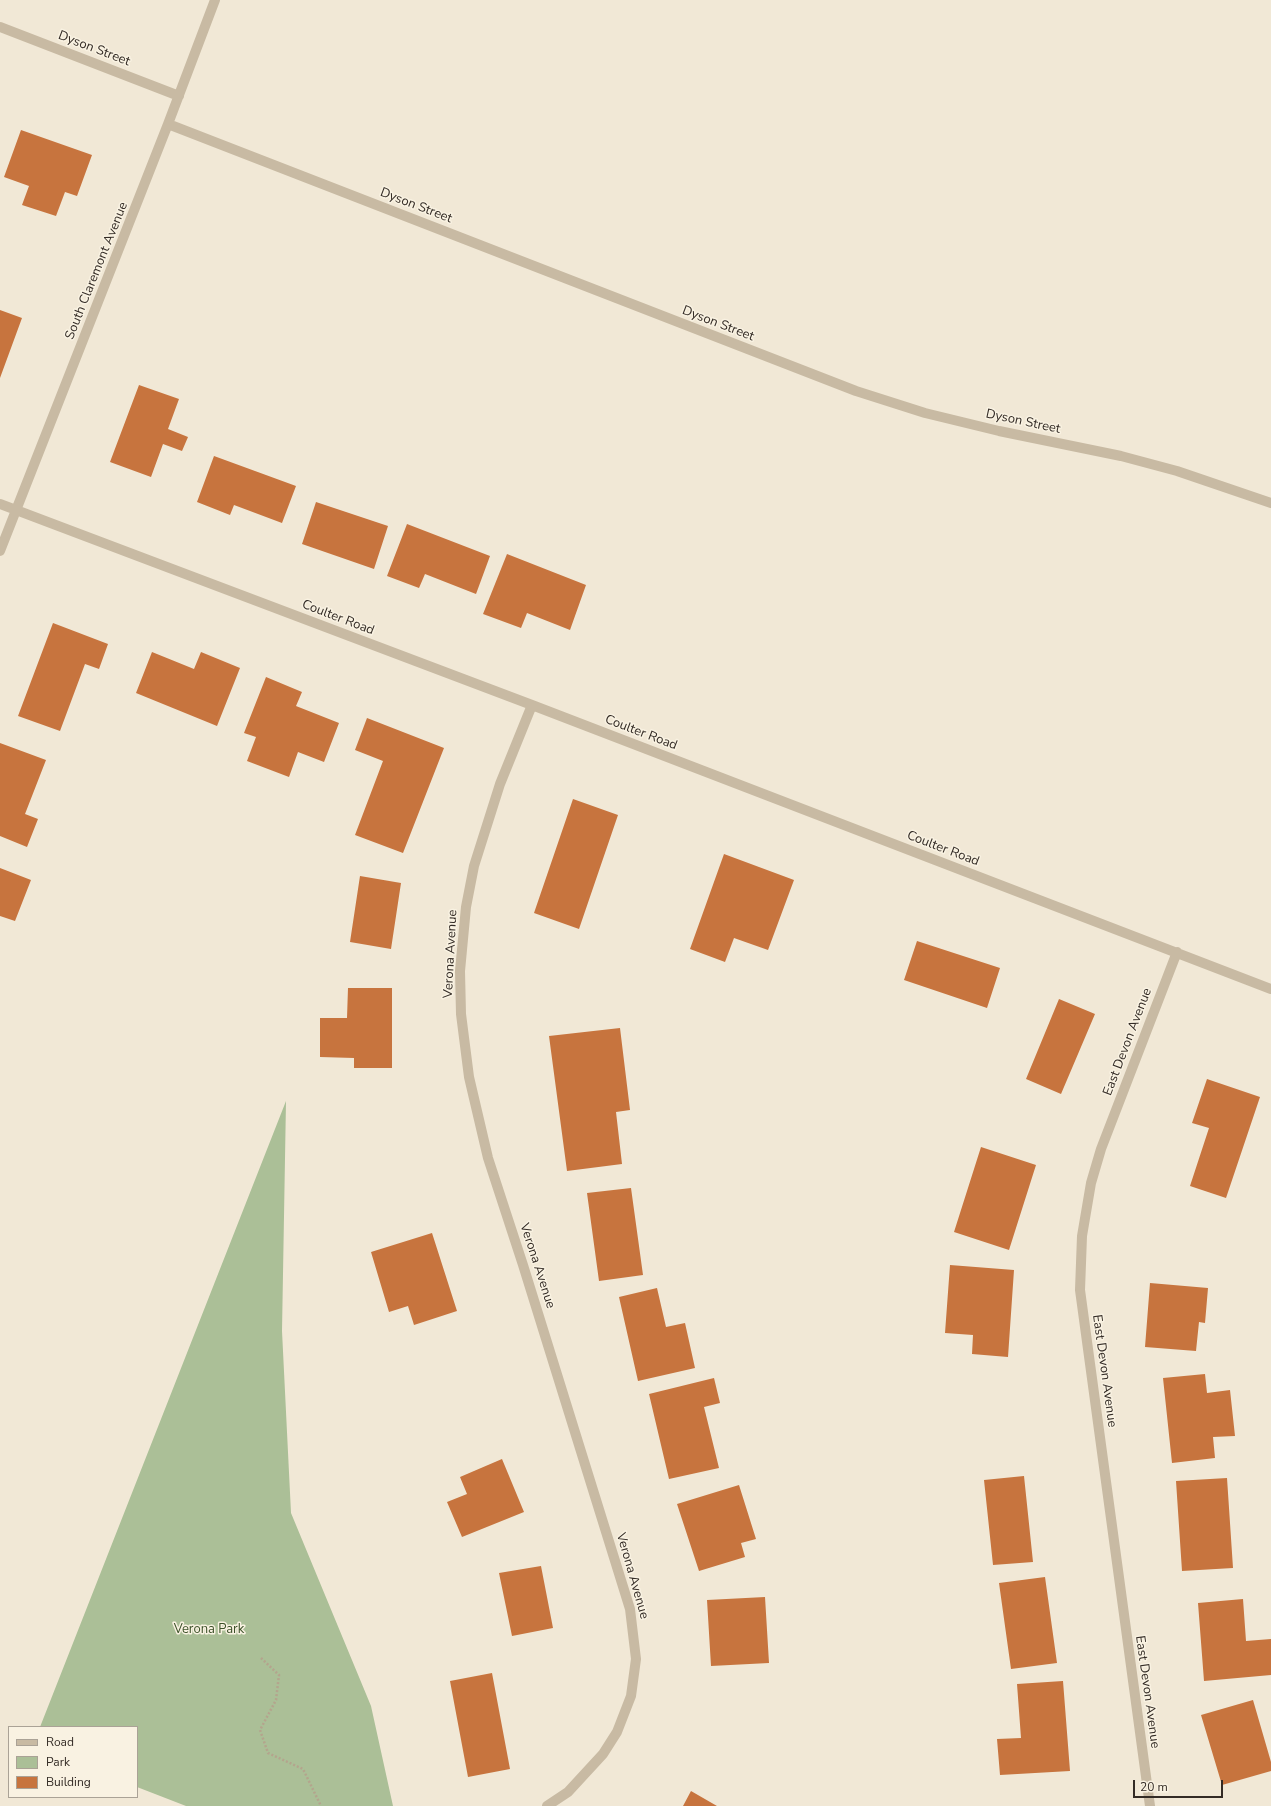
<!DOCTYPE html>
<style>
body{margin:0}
#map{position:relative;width:1271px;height:1806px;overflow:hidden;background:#f1e8d6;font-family:"Nunito Sans",sans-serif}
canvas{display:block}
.legend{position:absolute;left:8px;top:1726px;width:130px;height:72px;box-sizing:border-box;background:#f9f2e2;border:1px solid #aaa296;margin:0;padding:5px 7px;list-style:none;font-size:12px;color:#332b25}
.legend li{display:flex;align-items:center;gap:8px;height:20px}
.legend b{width:20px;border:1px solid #aaa296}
.scale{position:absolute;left:1133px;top:1780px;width:90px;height:18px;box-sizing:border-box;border:2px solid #332b25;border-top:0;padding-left:5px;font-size:12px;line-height:14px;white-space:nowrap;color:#332b25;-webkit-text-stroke:3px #f9f2e2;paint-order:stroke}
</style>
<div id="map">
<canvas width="1271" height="1806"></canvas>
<ul class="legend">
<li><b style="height:5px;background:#c8baa3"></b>Road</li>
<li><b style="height:11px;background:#abbf97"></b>Park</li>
<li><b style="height:11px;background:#c7743e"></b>Building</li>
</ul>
<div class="scale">20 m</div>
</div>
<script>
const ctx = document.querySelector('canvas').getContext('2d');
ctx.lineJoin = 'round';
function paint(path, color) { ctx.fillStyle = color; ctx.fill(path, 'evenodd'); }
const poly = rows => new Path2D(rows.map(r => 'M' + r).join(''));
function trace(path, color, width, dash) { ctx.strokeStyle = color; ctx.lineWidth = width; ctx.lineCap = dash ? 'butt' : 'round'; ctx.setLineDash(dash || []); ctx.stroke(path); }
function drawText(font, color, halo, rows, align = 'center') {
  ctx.font = font + ' "Nunito Sans",sans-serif'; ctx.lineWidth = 3; ctx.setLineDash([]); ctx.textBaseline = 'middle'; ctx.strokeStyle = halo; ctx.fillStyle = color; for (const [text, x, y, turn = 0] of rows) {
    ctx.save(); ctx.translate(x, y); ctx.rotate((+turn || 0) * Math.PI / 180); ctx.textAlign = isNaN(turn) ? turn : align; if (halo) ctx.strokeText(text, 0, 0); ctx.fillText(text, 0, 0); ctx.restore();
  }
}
paint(poly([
 [286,1101,282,1331,291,1513,371,1706,393,1806,186,1806,137,1787,137,1727,40,1727]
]), '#abbf97');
paint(poly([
 [21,130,92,155,77,196,65,192,56,216,22,205,29,186,4,177],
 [0,310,22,318,0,378],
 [139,385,179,399,168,429,188,437,182,451,163,444,151,477,110,462],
 [214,456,296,486,282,523,234,505,230,515,197,502],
 [316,502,388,526,374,569,302,544],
 [407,524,490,556,476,594,425,574,419,588,387,576],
 [507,554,586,585,570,630,527,613,521,628,483,614],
 [53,623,108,644,99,669,85,664,60,731,18,716],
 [152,652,194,669,201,652,240,668,217,726,136,693],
 [266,677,302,692,296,706,339,723,324,762,298,752,289,777,247,761,256,737,244,733],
 [367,718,444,748,403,853,355,835,383,761,355,750],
 [0,743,46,760,25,814,38,819,27,847,0,836],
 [573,799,618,815,579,929,534,913],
 [724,854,794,880,768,950,734,938,725,962,690,949],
 [0,868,31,880,15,921,0,916],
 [360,876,401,883,391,949,350,942],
 [917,941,1000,968,987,1008,904,980],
 [348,988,392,988,392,1068,354,1068,354,1058,320,1057,320,1018,347,1018],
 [1059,999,1095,1014,1061,1094,1026,1079],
 [620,1028,630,1110,616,1112,622,1164,567,1171,549,1036],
 [1207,1079,1260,1097,1226,1198,1190,1186,1209,1128,1192,1123],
 [981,1147,1036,1165,1009,1250,954,1232],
 [631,1188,643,1275,599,1281,587,1193],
 [432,1233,457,1311,414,1325,408,1306,389,1312,371,1252],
 [950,1265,1014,1270,1008,1357,972,1354,973,1335,945,1333],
 [1150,1283,1208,1288,1205,1323,1199,1322,1196,1351,1145,1347],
 [657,1288,666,1327,685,1323,695,1368,638,1381,619,1297],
 [1205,1374,1207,1393,1230,1390,1235,1436,1213,1437,1215,1458,1172,1463,1163,1378],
 [714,1378,720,1403,704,1407,719,1468,669,1479,649,1394],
 [502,1459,524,1512,462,1537,447,1502,467,1494,460,1477],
 [1024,1476,1033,1562,993,1565,984,1480],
 [1227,1478,1233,1568,1182,1571,1176,1481],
 [739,1485,756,1539,741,1543,745,1557,699,1571,677,1504],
 [541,1566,553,1628,512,1636,499,1573],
 [1045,1577,1057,1663,1011,1669,999,1583],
 [765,1597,769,1663,711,1666,707,1600],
 [1243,1599,1246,1641,1271,1639,1271,1675,1204,1681,1198,1603],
 [492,1673,510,1769,468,1777,450,1681],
 [1063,1681,1070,1771,1000,1775,997,1739,1021,1738,1017,1684],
 [1253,1700,1271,1762,1271,1771,1222,1785,1201,1715],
 [691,1791,717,1806,683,1806]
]), '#c7743e');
trace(poly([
 [261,1658,279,1675,276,1700,260,1730,268,1753,303,1769,321,1806]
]), '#b4a48d', 2.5, [2, 2]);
trace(poly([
 [0,27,179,96],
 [168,124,856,391,925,413,999,431,1121,456,1177,471,1271,503],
 [0,504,532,705,1271,989],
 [0,551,168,124,215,0],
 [532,705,500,784,474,866,466,907,460,971,461,1014,469,1077,488,1158,523,1265,630,1609,636,1659,631,1696,617,1732,603,1754,568,1792,547,1806],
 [1150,1806,1080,1290,1082,1236,1091,1183,1101,1149,1177,952]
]), '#c8baa3', 10);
drawText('13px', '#332b25', '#f9f2e2', [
 ["Dyson Street",94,49,21],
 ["Dyson Street",416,206,21],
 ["South Claremont Avenue",97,271,-68],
 ["Dyson Street",718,324,21],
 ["Dyson Street",1023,422,12],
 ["Coulter Road",338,618,21],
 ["Coulter Road",641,733,21],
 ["Coulter Road",943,849,21],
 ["Verona Avenue",451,954,-87],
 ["East Devon Avenue",1128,1042,-69],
 ["Verona Avenue",537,1266,72],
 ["East Devon Avenue",1104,1371,82],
 ["Verona Avenue",632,1576,74],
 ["East Devon Avenue",1147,1692,82]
]);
drawText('13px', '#3c5129', '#f9f2e2', [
 ["Verona Park",209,1630]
]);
</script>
